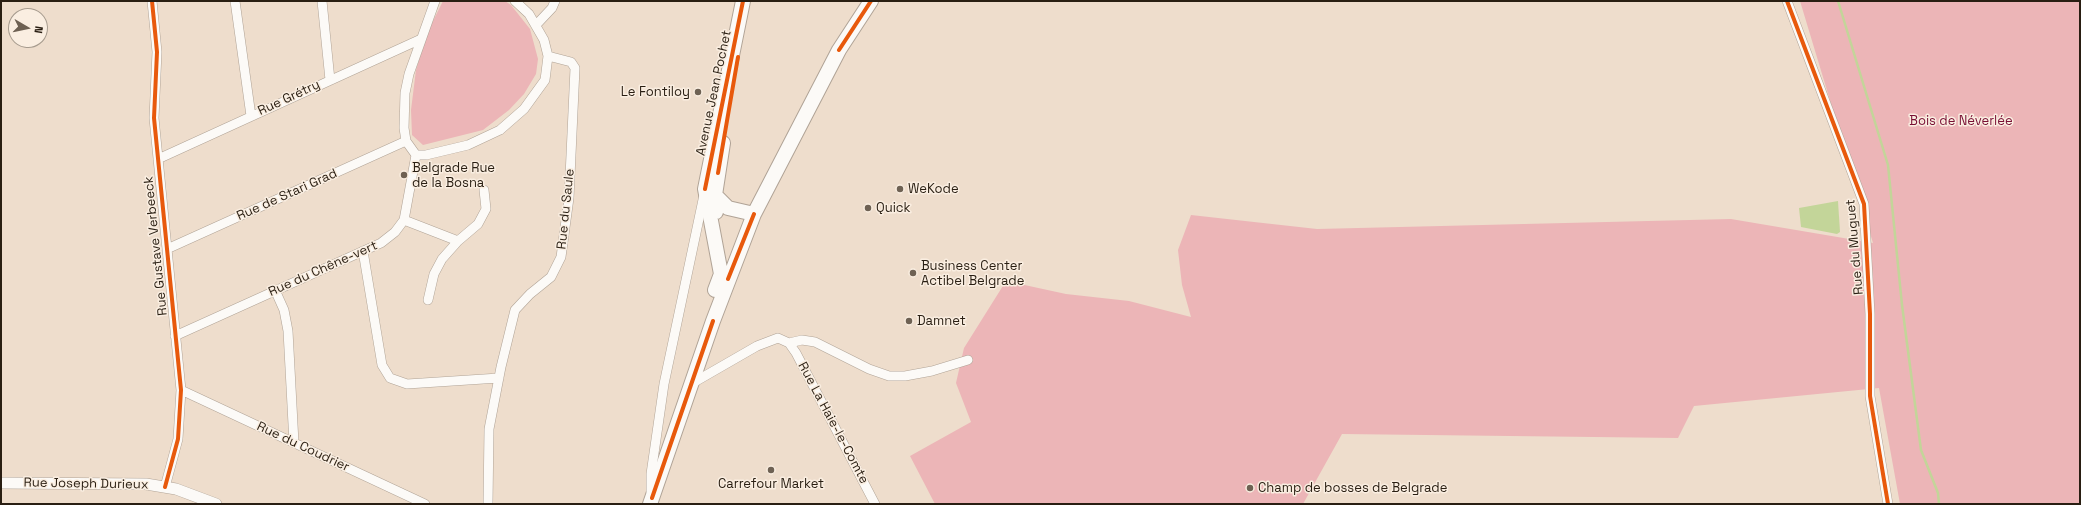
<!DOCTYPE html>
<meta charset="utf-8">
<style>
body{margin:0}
#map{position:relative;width:2081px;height:505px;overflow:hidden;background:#edc;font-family:"Space Grotesk",sans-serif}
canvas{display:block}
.frame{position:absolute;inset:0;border:2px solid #291e12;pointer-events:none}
.north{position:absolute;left:8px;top:8px;width:40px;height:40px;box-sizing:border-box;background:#faeee1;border:1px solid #a69b8e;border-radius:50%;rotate:99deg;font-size:11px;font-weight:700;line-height:16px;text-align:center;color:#291e12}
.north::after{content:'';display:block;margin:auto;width:14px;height:18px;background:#6e6153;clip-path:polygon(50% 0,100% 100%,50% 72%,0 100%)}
</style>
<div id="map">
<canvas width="2081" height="505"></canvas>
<div class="frame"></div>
<div class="north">N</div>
</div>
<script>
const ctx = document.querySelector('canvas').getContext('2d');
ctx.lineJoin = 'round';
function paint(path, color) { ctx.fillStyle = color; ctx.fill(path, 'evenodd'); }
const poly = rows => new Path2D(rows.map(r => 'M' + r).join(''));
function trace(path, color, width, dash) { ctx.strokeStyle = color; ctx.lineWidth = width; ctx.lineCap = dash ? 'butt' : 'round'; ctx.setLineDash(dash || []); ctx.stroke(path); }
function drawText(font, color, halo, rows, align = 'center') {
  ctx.font = font + ' "Space Grotesk",sans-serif'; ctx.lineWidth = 3; ctx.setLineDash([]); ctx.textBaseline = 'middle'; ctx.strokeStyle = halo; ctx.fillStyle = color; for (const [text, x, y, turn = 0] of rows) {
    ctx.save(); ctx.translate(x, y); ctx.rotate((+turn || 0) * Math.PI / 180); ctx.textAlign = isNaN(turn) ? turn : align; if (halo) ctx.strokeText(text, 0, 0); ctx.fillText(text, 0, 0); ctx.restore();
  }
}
paint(poly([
 [443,1,505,1,511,5,530,29,538,59,536,74,524,94,509,110,483,130,423,145,412,135,411,110,416,70,427,33],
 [1800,1,2080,1,2080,504,1900,504,1879,388,1694,406,1678,438,1342,434,1303,504,935,504,910,456,971,422,956,383,964,348,1006,281,1066,294,1129,301,1191,317,1182,285,1178,250,1191,215,1317,229,1731,219,1873,243]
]), '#ecb5b7');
paint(poly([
 [1838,201,1840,232,1837,234,1801,227,1799,208]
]), '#c3d599');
trace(poly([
 [1838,1,1888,165,1902,305,1921,450,1938,493,1939,504]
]), '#c3d599', 2.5);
const minor = poly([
 [152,1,157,52,154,118,181,390,178,439,165,487],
 [235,1,251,116],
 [322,1,330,80],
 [1787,1,1864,204,1870,314,1870,396,1888,504],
 [536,25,552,8,555,1],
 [416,155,426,155,468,145,500,130,524,109,545,80,548,56,544,40,529,14,515,1],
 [416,155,406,141,404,128,405,93,409,74,435,1],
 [158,159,421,39],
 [404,220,458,241],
 [167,249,406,141],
 [363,251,382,365,390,378,407,384,499,378],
 [275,290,284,310,288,331,294,443],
 [428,300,434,274,442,259,458,241,478,224,486,209,484,190],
 [175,336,381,243,395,232,404,220,416,155],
 [789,343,796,353,875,504],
 [691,384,757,346,778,338,789,343,802,340,815,342,869,369,889,376,905,376,932,371,968,360],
 [181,390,425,504],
 [651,491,651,474,664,384,704,195],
 [488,504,489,429,501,367,515,310,530,294,551,277,561,257,569,198,575,68,571,62,548,56]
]);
const tertiary = poly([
 [1,483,146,484,176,489,216,504]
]);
const primary = poly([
 [715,195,728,208,754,214],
 [716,212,715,195,723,143],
 [715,290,721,274,705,189,743,1],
 [650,504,713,321,754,214,839,50,871,1]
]);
trace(minor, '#b0a396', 10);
trace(tertiary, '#b0a396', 12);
trace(primary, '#b0a396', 16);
trace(minor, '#fcfaf7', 9);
trace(tertiary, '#fcfaf7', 11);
trace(primary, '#fcfaf7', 14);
trace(poly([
 [152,1,157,52,154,118,181,390,178,439,165,487],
 [1787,1,1864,204,1870,314,1870,396,1888,504],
 [839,50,871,1],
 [718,173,738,57],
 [705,189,743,1],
 [728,279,754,214],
 [652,498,713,321]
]), '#e8590c', 4);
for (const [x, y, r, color] of [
 [698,92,4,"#6e6153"],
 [404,175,4,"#6e6153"],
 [900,189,4,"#6e6153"],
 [868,208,4,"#6e6153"],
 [913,273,4,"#6e6153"],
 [909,321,4,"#6e6153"],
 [771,470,4,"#6e6153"],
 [1250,488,4,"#6e6153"]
]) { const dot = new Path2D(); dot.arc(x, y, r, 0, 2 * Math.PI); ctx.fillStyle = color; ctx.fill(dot); trace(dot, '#faeee1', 1.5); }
drawText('13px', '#291e12', '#faeee1', [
 ["Le Fontiloy",690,92,"right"],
 ["Belgrade Rue",412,168],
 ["de la Bosna",412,183],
 ["WeKode",908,189],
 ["Quick",876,208],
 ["Business Center",921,266],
 ["Actibel Belgrade",921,281],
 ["Damnet",917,321],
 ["Carrefour Market",771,484,"center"],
 ["Champ de bosses de Belgrade",1258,488]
], 'left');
drawText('13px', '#291e12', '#faeee1', [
 ["Avenue Jean Pochet",714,93,-78],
 ["Rue Grétry",289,98,-25],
 ["Rue de Stari Grad",287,195,-24],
 ["Rue du Saule",566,209,-84],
 ["Rue Gustave Verbeeck",156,246,-96],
 ["Rue du Muguet",1855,247,-95],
 ["Rue du Chêne-vert",323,269,-24],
 ["Rue La Haie-le-Comte",833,423,62],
 ["Rue du Coudrier",303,447,25],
 ["Rue Joseph Durieux",86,484,1]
]);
drawText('13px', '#790f34', '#faeee1', [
 ["Bois de Néverlée",1961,121]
]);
</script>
